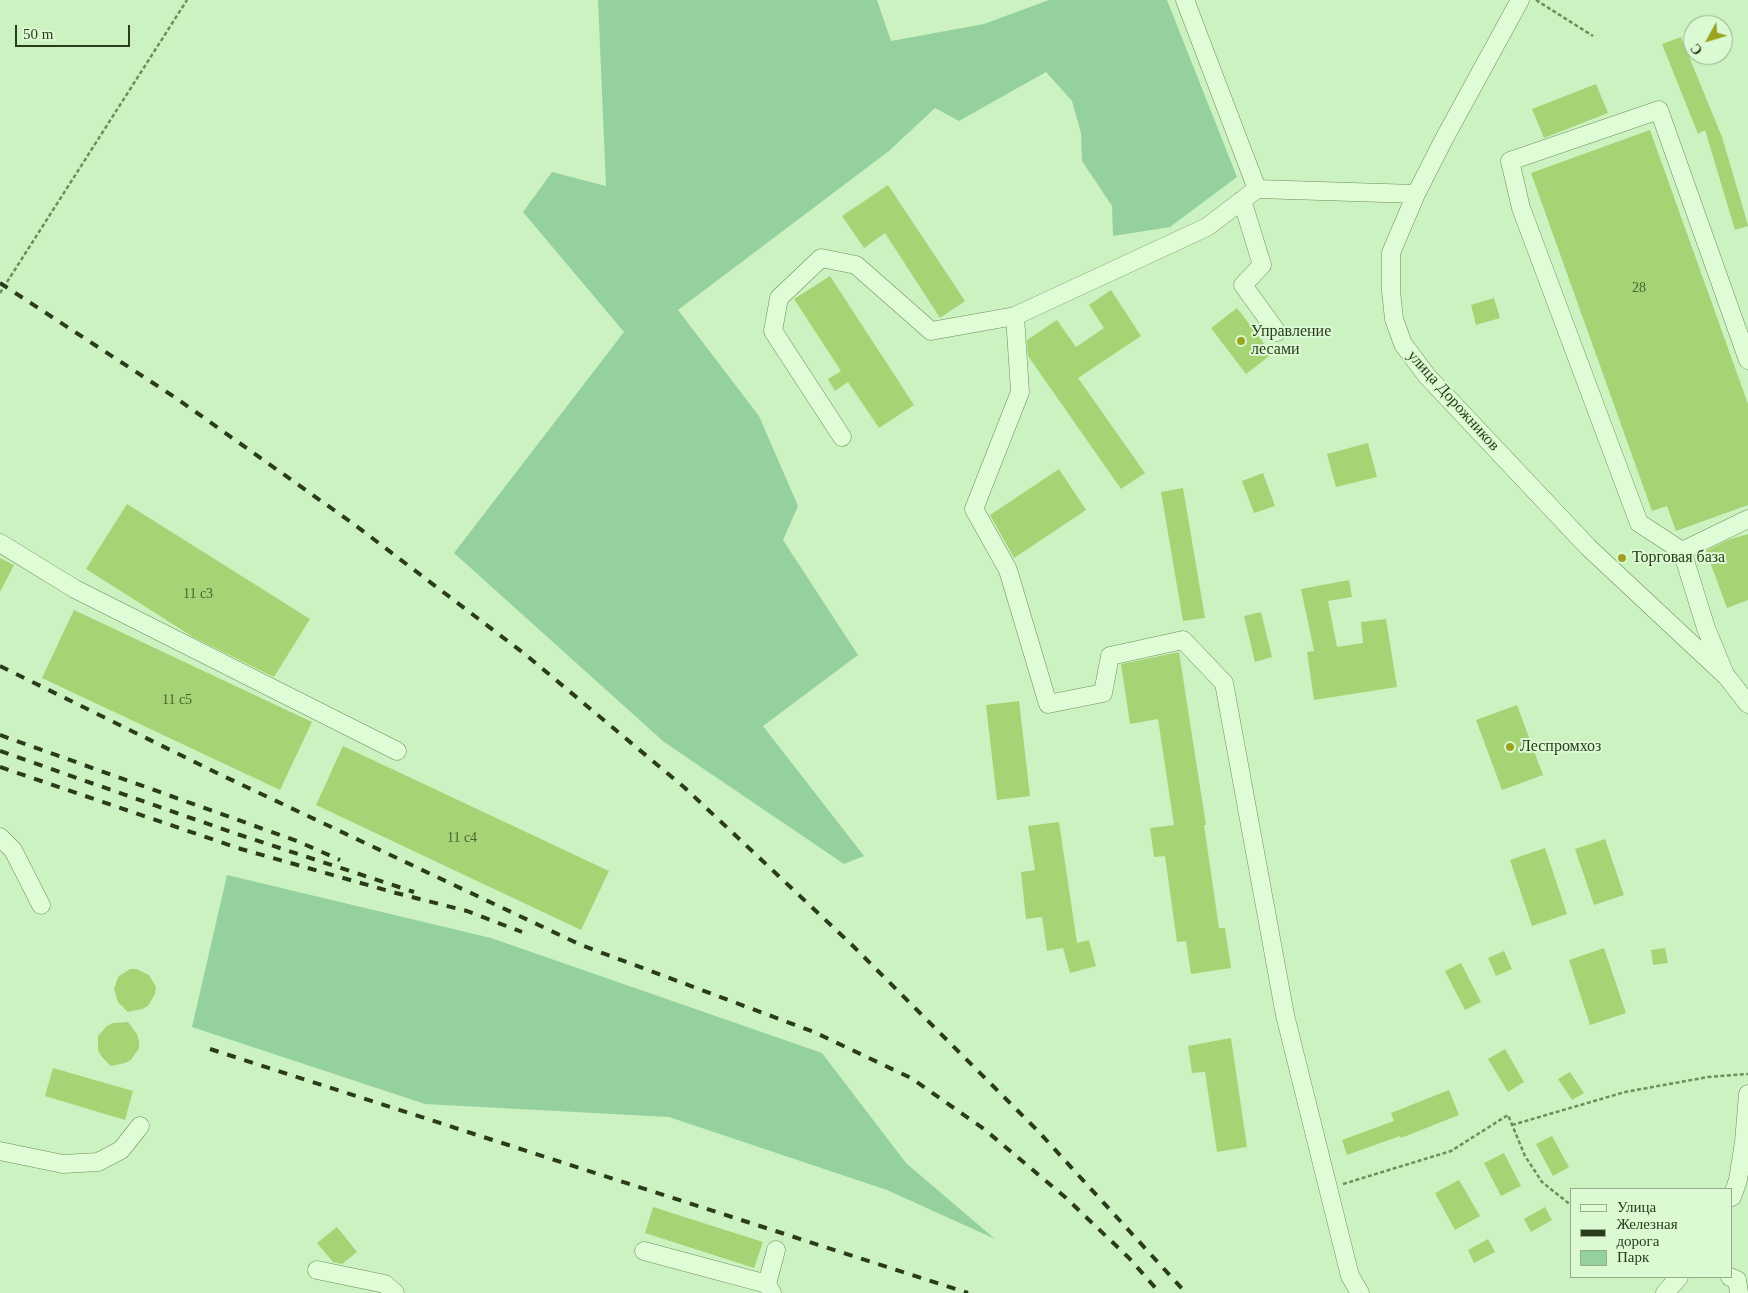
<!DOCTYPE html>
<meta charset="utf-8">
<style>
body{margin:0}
#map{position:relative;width:1748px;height:1293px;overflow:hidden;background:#cdf2c2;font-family:Georgia,serif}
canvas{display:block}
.legend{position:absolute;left:1570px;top:1188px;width:162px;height:90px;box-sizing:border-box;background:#dbf9d2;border:1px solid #95ad8a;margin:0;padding:6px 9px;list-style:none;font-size:15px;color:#2b3c1d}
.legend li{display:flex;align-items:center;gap:10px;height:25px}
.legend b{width:25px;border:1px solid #95ad8a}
.north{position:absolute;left:1683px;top:15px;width:50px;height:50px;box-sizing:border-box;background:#dbf9d2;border:1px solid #95ad8a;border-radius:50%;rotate:231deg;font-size:14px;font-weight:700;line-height:20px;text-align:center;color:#2b3c1d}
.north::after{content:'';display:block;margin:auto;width:18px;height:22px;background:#9ba321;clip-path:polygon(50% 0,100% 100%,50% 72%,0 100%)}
.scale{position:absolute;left:15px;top:25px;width:115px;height:22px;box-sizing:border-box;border:2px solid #2b3c1d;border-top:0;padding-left:6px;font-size:15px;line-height:18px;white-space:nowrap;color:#2b3c1d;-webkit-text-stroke:4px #dbf9d2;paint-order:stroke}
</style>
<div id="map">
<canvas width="1748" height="1293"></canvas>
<ul class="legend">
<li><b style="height:6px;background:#dffcd6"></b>Улица</li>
<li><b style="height:6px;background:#2b3c1d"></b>Железная дорога</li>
<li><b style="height:14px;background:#94d19f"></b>Парк</li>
</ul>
<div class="north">С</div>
<div class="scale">50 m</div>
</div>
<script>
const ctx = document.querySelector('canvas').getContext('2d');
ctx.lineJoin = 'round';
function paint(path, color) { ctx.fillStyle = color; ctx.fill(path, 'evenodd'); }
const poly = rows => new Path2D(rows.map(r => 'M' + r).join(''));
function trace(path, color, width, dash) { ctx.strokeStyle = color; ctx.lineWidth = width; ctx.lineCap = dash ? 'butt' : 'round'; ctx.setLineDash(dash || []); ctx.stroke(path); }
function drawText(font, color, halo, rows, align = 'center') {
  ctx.font = font + ' Georgia,serif'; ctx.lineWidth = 4; ctx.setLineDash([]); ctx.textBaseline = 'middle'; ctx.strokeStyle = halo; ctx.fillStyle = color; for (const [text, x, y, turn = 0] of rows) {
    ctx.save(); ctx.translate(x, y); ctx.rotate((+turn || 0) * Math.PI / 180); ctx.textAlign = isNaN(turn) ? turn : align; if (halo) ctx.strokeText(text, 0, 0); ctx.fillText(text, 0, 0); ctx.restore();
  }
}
paint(poly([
 [598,0,877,0,891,41,984,24,1049,0,1167,0,1237,177,1170,227,1113,236,1112,206,1082,161,1081,133,1072,101,1046,72,959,121,935,108,889,151,678,310,759,416,798,506,783,540,858,655,763,726,864,856,844,864,664,742,454,553,624,332,523,212,552,172,606,186],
 [227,875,491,938,822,1053,906,1163,995,1239,887,1190,669,1117,425,1104,192,1027]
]), '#94d19f');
paint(poly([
 [1681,37,1722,137,1748,225,1748,226,1735,230,1705,130,1698,134,1662,44],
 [1596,84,1608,113,1544,138,1532,109],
 [1650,130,1748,404,1748,505,1676,531,1667,506,1652,511,1531,173],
 [888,185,965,301,940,318,885,233,864,248,842,216],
 [830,276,914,405,879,428,848,382,835,391,828,379,841,371,794,299],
 [1111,290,1141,336,1078,378,1145,473,1121,489,1028,356,1027,340,1057,320,1076,347,1104,328,1089,305],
 [1494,298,1500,318,1476,325,1471,305],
 [1237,308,1272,354,1246,374,1211,328],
 [1368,443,1377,477,1336,487,1327,454],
 [1059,469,1086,510,1014,558,990,515],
 [1263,473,1275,506,1254,513,1242,481],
 [1183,488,1205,618,1183,621,1161,492],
 [127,504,310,619,274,677,193,637,86,569],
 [1748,534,1748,600,1727,608,1706,551,1728,540],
 [0,558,14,565,0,592],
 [1349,580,1352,597,1328,601,1337,647,1363,643,1361,622,1386,619,1397,687,1314,700,1307,652,1314,651,1301,589],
 [74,610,312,722,280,790,42,678],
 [1261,612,1272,657,1255,662,1244,616],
 [1179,652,1206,825,1204,825,1219,928,1225,928,1231,968,1191,974,1186,941,1177,942,1165,856,1154,857,1150,828,1174,825,1158,719,1130,724,1121,664],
 [1019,701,1030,796,997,800,986,705],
 [1517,705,1543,775,1502,790,1476,720],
 [343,746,609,871,581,930,316,805],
 [1059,822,1077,943,1089,940,1096,966,1070,973,1063,948,1047,951,1042,917,1026,919,1021,872,1035,870,1028,826],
 [1605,839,1624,895,1594,905,1575,849],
 [1545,848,1567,914,1532,926,1510,860],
 [1604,948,1626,1013,1590,1025,1569,960],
 [1665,948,1668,963,1653,965,1651,950],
 [1504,951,1512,969,1496,976,1488,958],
 [1461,963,1481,1002,1465,1010,1445,971],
 [130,969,137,969,149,975,156,987,155,994,148,1006,142,1009,128,1012,118,1002,114,989,118,977],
 [128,1022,137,1034,139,1041,139,1048,131,1060,125,1063,111,1066,101,1056,98,1050,98,1036,107,1026,113,1023],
 [1231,1038,1247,1147,1217,1152,1205,1072,1192,1073,1188,1046],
 [1505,1049,1524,1082,1508,1092,1488,1059],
 [53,1068,133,1091,125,1120,45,1096],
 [1570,1072,1584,1093,1572,1100,1558,1079],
 [1449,1090,1459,1115,1401,1138,1400,1136,1347,1155,1342,1140,1394,1121,1391,1113],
 [1552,1136,1569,1167,1553,1176,1536,1144],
 [1504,1153,1521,1186,1501,1196,1484,1163],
 [1459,1180,1480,1216,1455,1230,1435,1193],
 [653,1207,763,1242,754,1268,645,1233],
 [1545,1207,1552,1220,1531,1232,1524,1219],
 [337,1227,357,1252,342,1264,333,1262,317,1243],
 [1488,1239,1495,1252,1474,1263,1468,1250]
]), '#a6d474');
const minor = poly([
 [1185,0,1257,189,1416,194],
 [1520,0,1444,139,1416,194,1391,253,1391,291,1394,319,1403,344,1427,376,1588,547,1727,677,1748,704],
 [1257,189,1207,227,1015,316,1020,392,974,509,1008,570,1048,704,1103,693,1110,656,1183,640,1224,683,1285,1015,1350,1276,1360,1293],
 [1242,200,1262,265,1243,285,1277,332],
 [842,437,773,331,779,298,821,258,856,265,931,331,1015,316],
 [0,543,75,589,397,751],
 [1682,551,1639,523,1521,208,1510,161,1659,110,1748,360],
 [1724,672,1706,628,1682,551,1748,519],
 [0,837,13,850,41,905],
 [0,1151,63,1164,98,1162,121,1150,140,1126],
 [1732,1197,1738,1180,1744,1142,1748,1094],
 [644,1251,767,1284],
 [317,1270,385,1284,395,1293],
 [1730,1277,1737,1280,1739,1293],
 [772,1293,767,1284,776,1250],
 [1665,1293,1679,1277]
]);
trace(minor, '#6d8e57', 19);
trace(poly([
 [1536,0,1593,36],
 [0,293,187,0],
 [1512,1125,1625,1092,1708,1077,1748,1074],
 [1343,1184,1451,1151,1508,1115,1525,1156,1542,1182,1572,1206]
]), '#6d8e57', 2.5, [4, 2.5]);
trace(minor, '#dffcd6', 18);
trace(poly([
 [0,283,176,398,355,525,526,655,685,788,851,944,1038,1131,1186,1293],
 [0,666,219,774,581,945,814,1032,911,1078,984,1129,1065,1197,1129,1258,1160,1293],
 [0,735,297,841,340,860],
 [0,751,231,832,414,892],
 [0,767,241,849,396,893,467,911,522,932],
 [210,1049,968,1293]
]), '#2b3c1d', 4, [9, 9]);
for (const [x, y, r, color] of [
 [1241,341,5,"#9ba321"],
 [1622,558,5,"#9ba321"],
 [1510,747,5,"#9ba321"]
]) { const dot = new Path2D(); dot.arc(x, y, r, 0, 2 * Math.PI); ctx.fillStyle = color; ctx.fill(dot); trace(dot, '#dbf9d2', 2); }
drawText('14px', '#4a6233', null, [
 ["28",1639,288],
 ["11 с3",198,594],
 ["11 с5",177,700],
 ["11 с4",462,838]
]);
drawText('16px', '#2b3c1d', '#dbf9d2', [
 ["Управление",1251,332],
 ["лесами",1251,350],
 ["Торговая база",1632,558],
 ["Леспромхоз",1520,747]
], 'left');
drawText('16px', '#2b3c1d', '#dbf9d2', [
 ["улица Дорожников",1453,401,48]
]);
</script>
